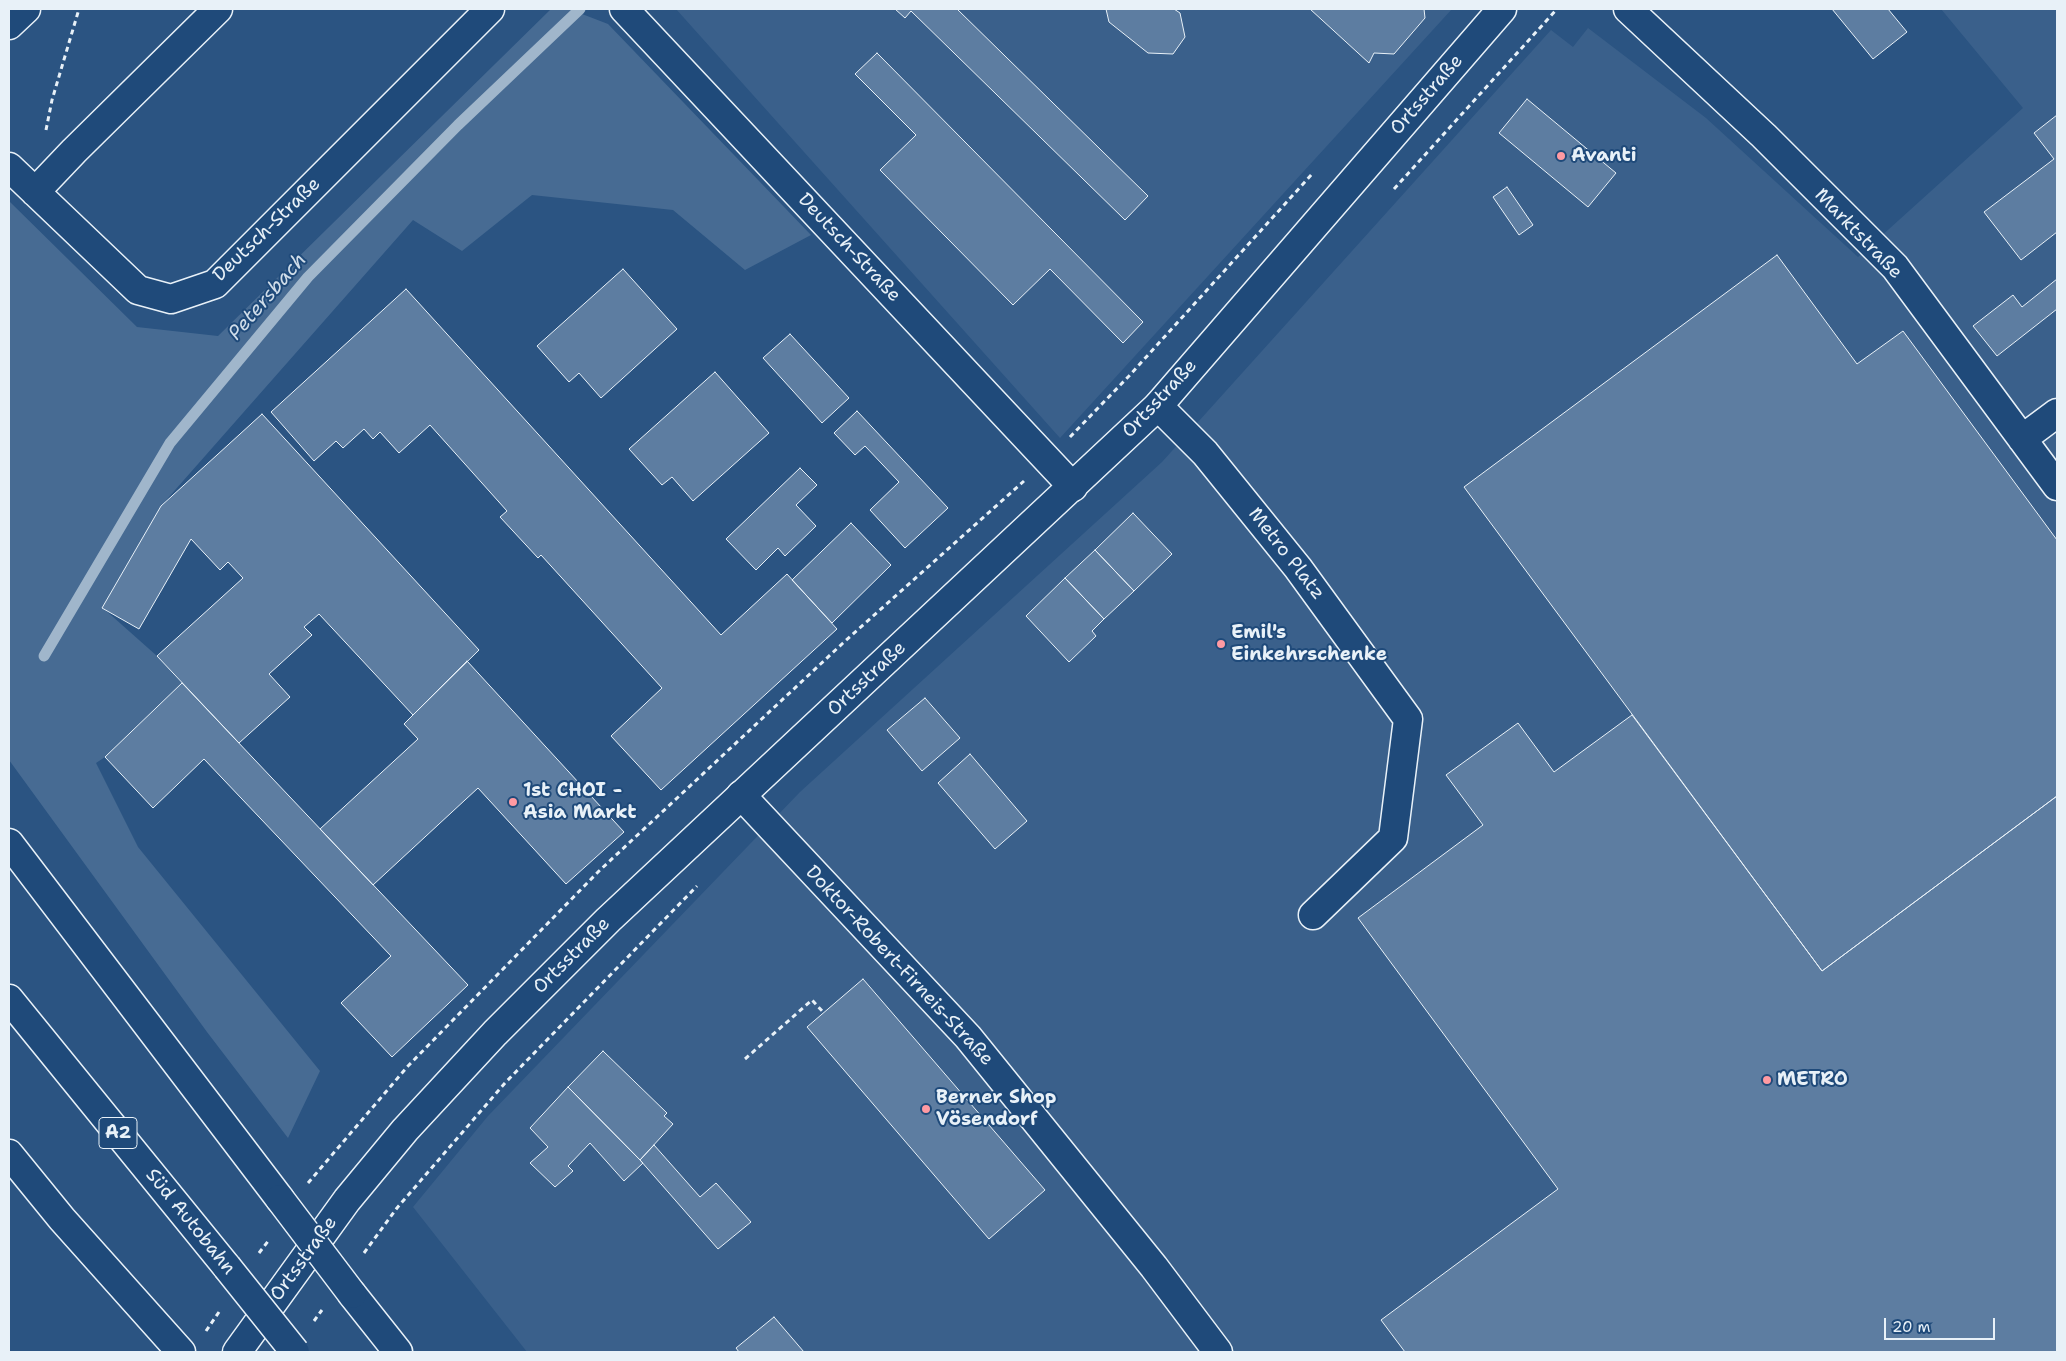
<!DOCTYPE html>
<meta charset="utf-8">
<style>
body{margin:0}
#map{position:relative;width:2066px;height:1361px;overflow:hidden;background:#2b5482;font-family:"Shantell Sans",sans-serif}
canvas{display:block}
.frame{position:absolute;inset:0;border:10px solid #e8f1f8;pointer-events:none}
.scale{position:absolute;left:1884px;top:1318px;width:111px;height:22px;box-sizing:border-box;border:2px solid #e8f1f8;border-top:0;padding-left:6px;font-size:15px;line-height:18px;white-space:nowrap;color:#e8f1f8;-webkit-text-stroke:4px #1f4a7a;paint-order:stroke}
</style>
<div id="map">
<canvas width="2066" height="1361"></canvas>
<div class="frame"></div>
<div class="scale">20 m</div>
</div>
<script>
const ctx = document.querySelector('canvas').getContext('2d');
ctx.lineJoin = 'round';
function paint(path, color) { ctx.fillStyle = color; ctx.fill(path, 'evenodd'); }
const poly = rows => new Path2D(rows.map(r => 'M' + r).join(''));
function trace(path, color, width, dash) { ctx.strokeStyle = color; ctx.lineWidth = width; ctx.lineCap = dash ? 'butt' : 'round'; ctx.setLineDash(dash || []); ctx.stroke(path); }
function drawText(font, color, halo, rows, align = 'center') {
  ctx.font = font + ' "Shantell Sans",sans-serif'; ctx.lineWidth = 4; ctx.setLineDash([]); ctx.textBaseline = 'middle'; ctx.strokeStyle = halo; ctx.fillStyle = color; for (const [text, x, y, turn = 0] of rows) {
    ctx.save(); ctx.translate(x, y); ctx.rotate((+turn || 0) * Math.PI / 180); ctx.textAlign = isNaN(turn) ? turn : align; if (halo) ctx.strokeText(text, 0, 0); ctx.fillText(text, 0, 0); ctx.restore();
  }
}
paint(poly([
 [676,9,1452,9,1060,438],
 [1941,9,2057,9,2057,1352,527,1352,413,1207,488,1116,800,792,1162,462,1551,30,1573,47,1588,28,1706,118,1858,257,2023,108]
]), '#3a608b');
paint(poly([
 [551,9,569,9,608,24,811,235,745,270,673,210,532,195,462,251,413,220,161,506,103,608,157,656,182,683,105,757,96,763,138,847,320,1071,288,1138,207,1032,9,760,9,201,137,327,218,336]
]), '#476b93');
trace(poly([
 [44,656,170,443,308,277,458,125,580,9]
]), '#a0b6cb', 11);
const building = poly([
 [895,9,957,9,1148,196,1125,220,911,11,905,18,895,9],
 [1106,9,1174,9,1180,13,1185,37,1173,54,1148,53,1109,22,1106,9],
 [1310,9,1424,9,1425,18,1394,54,1374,53,1369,63,1310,9],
 [1832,9,1888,9,1907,32,1873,59,1832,9],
 [877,53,1143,322,1123,343,1050,269,1013,305,880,170,916,135,855,74,877,53],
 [1527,99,1616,173,1588,207,1499,133,1527,99],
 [2057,115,2057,232,2021,260,1984,212,2054,159,2034,133,2057,115],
 [1507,187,1533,225,1519,235,1493,197,1507,187],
 [1777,255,1857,364,1903,331,2057,540,2057,796,1822,971,1464,487,1777,255],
 [623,269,677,329,601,398,579,373,569,382,537,346,623,269],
 [2057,279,2057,309,1997,356,1973,326,2013,295,2022,307,2057,279],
 [406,289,721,635,787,574,837,629,661,790,611,736,662,688,541,555,538,558,500,517,507,511,430,425,399,453,380,432,373,439,364,429,343,448,336,441,314,461,271,412,406,289],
 [790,334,849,398,822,423,763,358,790,334],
 [715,372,769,433,693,501,672,477,662,485,629,449,715,372],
 [857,411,948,508,905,548,870,510,899,482,865,446,855,455,834,433,857,411],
 [262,414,479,650,413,715,319,614,304,627,312,635,269,674,290,697,239,743,157,656,243,578,228,562,220,570,191,539,139,629,102,608,161,506,262,414],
 [800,468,817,485,796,505,816,526,785,556,778,548,756,570,726,539,800,468],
 [1133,513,1172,554,1134,591,1095,550,1133,513],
 [851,523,891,565,832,623,792,580,851,523],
 [1095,550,1134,591,1104,619,1065,578,1095,550],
 [1065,578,1104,619,1092,631,1096,636,1069,662,1026,616,1065,578],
 [467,661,624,832,566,884,478,788,373,885,320,829,418,739,404,724,467,661],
 [182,683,468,985,392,1057,341,1003,391,956,204,759,153,808,105,757,182,683],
 [925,698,960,738,922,771,887,730,925,698],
 [1632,715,1822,971,2057,796,2057,1352,1405,1352,1381,1320,1558,1189,1358,918,1483,825,1446,775,1518,723,1554,772,1632,715],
 [970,754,1027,821,995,849,938,783,970,754],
 [863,979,1045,1190,989,1239,807,1027,863,979],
 [603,1051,667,1113,664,1116,673,1124,640,1160,568,1087,603,1051],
 [568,1087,643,1163,624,1181,590,1143,568,1166,573,1171,555,1187,530,1163,548,1147,530,1128,568,1087],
 [654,1145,700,1197,716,1183,751,1222,718,1249,640,1160,654,1145],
 [774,1317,804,1352,739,1352,736,1348,774,1317]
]);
paint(building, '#5d7da1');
trace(building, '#e8f1f8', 1);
const minor = poly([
 [624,9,1073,487],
 [1628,9,1764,136,1895,267,2057,486],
 [9,25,26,9],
 [9,167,138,290,171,299,215,284,490,9],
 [35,192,74,151,218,9],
 [1158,406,1205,453,1298,568,1408,719,1393,838,1313,915],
 [2022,439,2057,413],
 [741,795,968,1037,1154,1267,1218,1352]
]);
const major = poly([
 [237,1352,347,1200,405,1130,495,1033,608,920,1158,406,1502,9]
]);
const highway = poly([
 [9,843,280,1199],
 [9,999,227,1267],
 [9,1154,62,1219,181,1352],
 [352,1294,398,1352]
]);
trace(minor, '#e8f1f8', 31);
trace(major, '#e8f1f8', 31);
trace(highway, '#e8f1f8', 31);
trace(poly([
 [46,130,52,100,79,9],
 [1394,189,1557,9],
 [1070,437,1129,376,1313,173],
 [745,1059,812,1000,824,1013],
 [308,1183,408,1066,599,871,843,643,1024,481],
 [259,1253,269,1240],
 [364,1253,397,1208,505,1083,697,886],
 [314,1321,322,1310],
 [206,1331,219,1312]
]), '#e8f1f8', 3, [5, 4]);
trace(minor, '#1f4a7a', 28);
trace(major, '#1f4a7a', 28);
trace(highway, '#1f4a7a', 28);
const highwayBridge = poly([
 [280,1199,352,1294],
 [227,1267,295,1352]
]);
trace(highwayBridge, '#e8f1f8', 31, []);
trace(highwayBridge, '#1f4a7a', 28);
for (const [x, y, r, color] of [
 [1561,156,5,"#ff9aa2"],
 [1221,644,5,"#ff9aa2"],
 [513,802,5,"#ff9aa2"],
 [1767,1080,5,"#ff9aa2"],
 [926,1109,5,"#ff9aa2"]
]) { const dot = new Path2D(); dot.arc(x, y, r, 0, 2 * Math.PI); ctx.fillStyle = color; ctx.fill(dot); trace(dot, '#1f4a7a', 2); }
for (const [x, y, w] of [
 [118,1133,38]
]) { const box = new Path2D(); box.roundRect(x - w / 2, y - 15.5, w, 31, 4); ctx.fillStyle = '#1f4a7a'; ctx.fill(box); trace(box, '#e8f1f8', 1); }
drawText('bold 18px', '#e8f1f8', null, [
 ["A2",118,1133]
]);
drawText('19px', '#e8f1f8', '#1f4a7a', [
 ["Ortsstraße",1427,95,-49],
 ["Deutsch-Straße",267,230,-44],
 ["Marktstraße",1858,234,46],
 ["Deutsch-Straße",849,248,47],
 ["Ortsstraße",1160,399,-47],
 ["Metro Platz",1286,554,52],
 ["Ortsstraße",867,679,-43],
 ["Ortsstraße",572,956,-45],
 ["Doktor-Robert-Firneis-Straße",899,966,47],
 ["Süd Autobahn",190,1222,51],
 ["Ortsstraße",304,1259,-54]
]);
drawText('bold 19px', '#e8f1f8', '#1f4a7a', [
 ["Avanti",1571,156],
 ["Emil's",1231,633],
 ["Einkehrschenke",1231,655],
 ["1st CHOI -",523,791],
 ["Asia Markt",523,813],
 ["METRO",1777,1080],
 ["Berner Shop",936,1098],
 ["Vösendorf",936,1120]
], 'left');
drawText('italic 20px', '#d0dde9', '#1f4a7a', [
 ["Petersbach",268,297,-49]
]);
</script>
